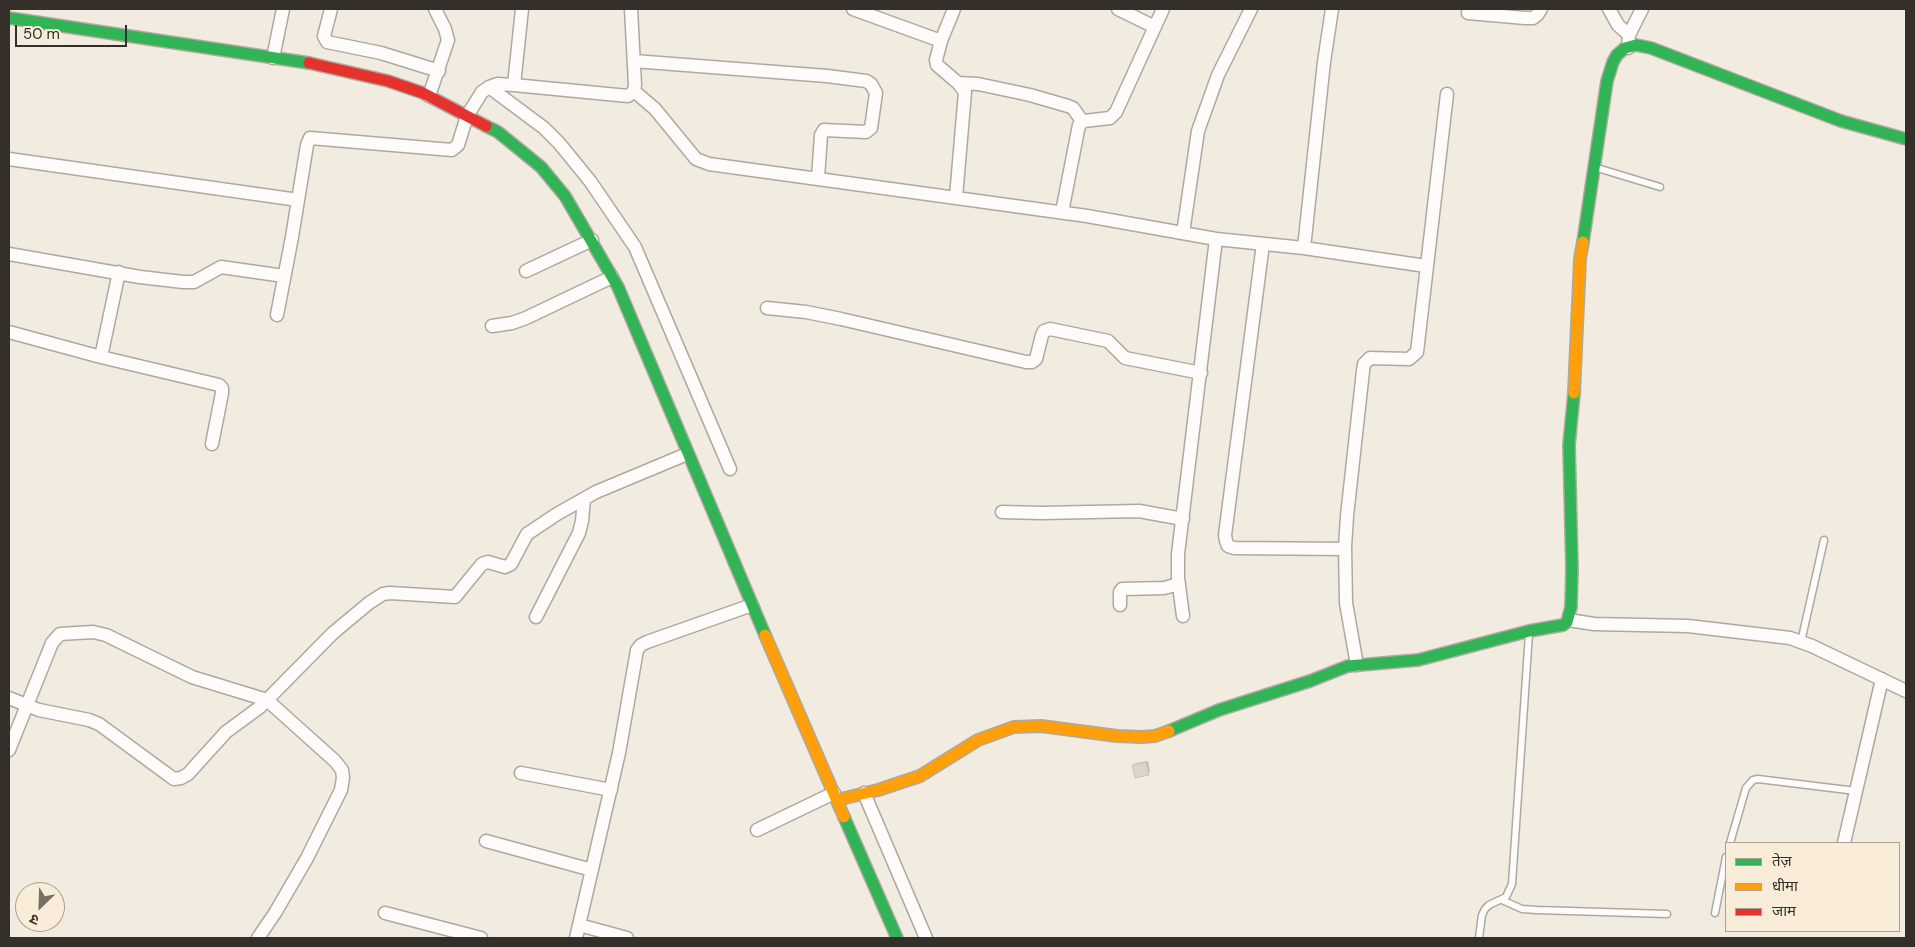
<!DOCTYPE html>
<meta charset="utf-8">
<style>
body{margin:0}
#map{position:relative;width:1915px;height:947px;overflow:hidden;background:#f2ebe0;font-family:"DM Sans","Noto Sans Devanagari",sans-serif}
canvas{display:block}
.frame{position:absolute;inset:0;border:10px solid #342f28;pointer-events:none}
.legend{position:absolute;left:1725px;top:842px;width:175px;height:90px;box-sizing:border-box;background:#f9edd9;border:1px solid #aaa192;margin:0;padding:6px 9px;list-style:none;font-size:15px;color:#342f28}
.legend li{display:flex;align-items:center;gap:10px;height:25px}
.legend b{width:25px;border:1px solid #aaa192}
.north{position:absolute;left:15px;top:882px;width:50px;height:50px;box-sizing:border-box;background:#f9edd9;border:1px solid #aaa192;border-radius:50%;rotate:204deg;font-size:14px;font-weight:700;line-height:20px;text-align:center;color:#342f28}
.north::after{content:'';display:block;margin:auto;width:18px;height:22px;background:#767168;clip-path:polygon(50% 0,100% 100%,50% 72%,0 100%)}
.scale{position:absolute;left:15px;top:25px;width:112px;height:22px;box-sizing:border-box;border:2px solid #342f28;border-top:0;padding-left:6px;font-size:15px;line-height:18px;white-space:nowrap;color:#342f28;-webkit-text-stroke:4px #f9edd9;paint-order:stroke}
</style>
<div id="map">
<canvas width="1915" height="947"></canvas>
<div class="frame"></div>
<ul class="legend">
<li><b style="height:6px;background:#30b455"></b>तेज़</li>
<li><b style="height:6px;background:#ff9f0a"></b>धीमा</li>
<li><b style="height:6px;background:#e5322d"></b>जाम</li>
</ul>
<div class="north">उ</div>
<div class="scale">50 m</div>
</div>
<script>
const ctx = document.querySelector('canvas').getContext('2d');
ctx.lineJoin = 'round';
function paint(path, color) { ctx.fillStyle = color; ctx.fill(path, 'evenodd'); }
const poly = rows => new Path2D(rows.map(r => 'M' + r).join(''));
function trace(path, color, width, dash) { ctx.strokeStyle = color; ctx.lineWidth = width; ctx.lineCap = dash ? 'butt' : 'round'; ctx.setLineDash(dash || []); ctx.stroke(path); }
paint(poly([
 [1148,761,1150,771,1148,774,1134,766,1136,763]
]), '#0003');
const building = poly([
 [1146,762,1149,775,1135,778,1132,765,1146,762]
]);
paint(building, '#dfd2c9');
trace(building, '#c9c2bb', 1);
const lane = poly([
 [1594,167,1660,187],
 [1801,642,1824,540],
 [1730,843,1746,788,1753,780,1758,779,1856,791],
 [1502,900,1522,909,1537,910,1667,914],
 [1715,913,1726,857],
 [1479,938,1482,915,1485,909,1489,905,1506,897,1512,884,1529,633]
]);
const street = poly([
 [331,9,324,36,327,42,381,53,439,71],
 [853,9,941,41,954,9],
 [1118,9,1155,27],
 [1609,9,1618,25,1629,35],
 [1468,13,1525,18,1533,18,1537,15,1541,9],
 [941,41,936,60,937,65,958,83,965,92,956,197],
 [1628,48,1629,35,1642,9],
 [273,58,283,9],
 [634,61,827,76,866,81,871,84,876,93,871,128,866,132,824,130,821,135,818,178],
 [958,83,978,84,1030,95,1068,106,1073,108,1082,121],
 [514,85,522,9],
 [489,87,544,128,559,143,590,181,635,247,730,469],
 [634,91,655,109,696,159,709,164,1087,216,1216,239,1304,248,1426,266],
 [429,96,448,40,445,29,435,9],
 [9,159,298,200],
 [1062,212,1079,125,1084,121,1110,118,1116,112,1163,9],
 [1183,233,1198,131,1218,75,1251,9],
 [1263,244,1225,535,1226,541,1228,546,1234,548,1345,549],
 [1304,248,1324,62,1332,9],
 [9,254,140,277,183,282,194,282,221,267,284,276],
 [526,271,592,240],
 [767,308,806,312,841,319,1026,362,1032,362,1036,359,1042,335,1044,331,1050,329,1108,341,1125,358,1201,373],
 [277,315,292,237,307,145,310,138,452,150,458,145,467,116,482,92,489,87,497,84,514,85,628,96,634,91,635,85,631,9],
 [492,326,512,323,526,318,612,277],
 [9,332,101,357,219,385,222,388,222,393,212,444],
 [101,357,119,272],
 [1002,512,1041,513,1139,511,1183,519],
 [1120,605,1120,592,1122,589,1164,588,1179,584],
 [1183,616,1178,578,1178,554,1216,239],
 [536,617,579,533,582,521,584,499],
 [1568,620,1594,624,1688,626,1790,638,1812,646,1906,691],
 [1357,665,1346,603,1345,547,1347,516,1363,371,1364,364,1370,358,1409,359,1417,352,1447,94],
 [9,698,39,710,89,720,99,724,167,774,174,779,181,778,188,774,226,732,260,707,333,633,369,603,383,594,390,593,455,597,482,564,488,562,505,567,511,564,527,534,557,514,596,492,687,454],
 [9,750,52,643,60,634,93,632,106,635,192,677,267,700,335,761,342,770,343,778,341,790,307,858,275,913,258,938],
 [521,773,611,790],
 [864,793,926,938],
 [757,830,834,793],
 [486,841,592,870],
 [1844,843,1882,679],
 [385,913,481,938],
 [579,925,627,938],
 [576,938,619,753,637,650,641,645,647,642,752,605]
]);
const fast = poly([
 [9,18,309,63],
 [486,126,498,132,541,167,565,196,618,287,765,635],
 [1583,242,1607,81,1613,62,1617,55,1625,48,1636,45,1651,48,1841,121,1906,139],
 [1169,731,1219,710,1310,681,1348,666,1418,660,1529,631,1563,625,1567,622,1571,607,1572,569,1569,445,1574,393],
 [844,817,897,938]
]);
const slow = poly([
 [1574,393,1580,259,1583,242],
 [765,635,844,817],
 [837,800,878,790,920,776,978,740,1014,727,1041,726,1117,736,1142,737,1155,736,1169,731]
]);
const jam = poly([
 [309,63,388,81,423,93,486,126]
]);
trace(lane, '#aea8a0', 9);
trace(street, '#aea8a0', 15);
trace(fast, '#aea8a0', 14);
trace(slow, '#aea8a0', 14);
trace(jam, '#aea8a0', 14);
trace(lane, '#fdfcfa', 6);
trace(street, '#fdfcfa', 12);
trace(fast, '#30b455', 11);
trace(slow, '#ff9f0a', 11);
trace(jam, '#e5322d', 11);
</script>
